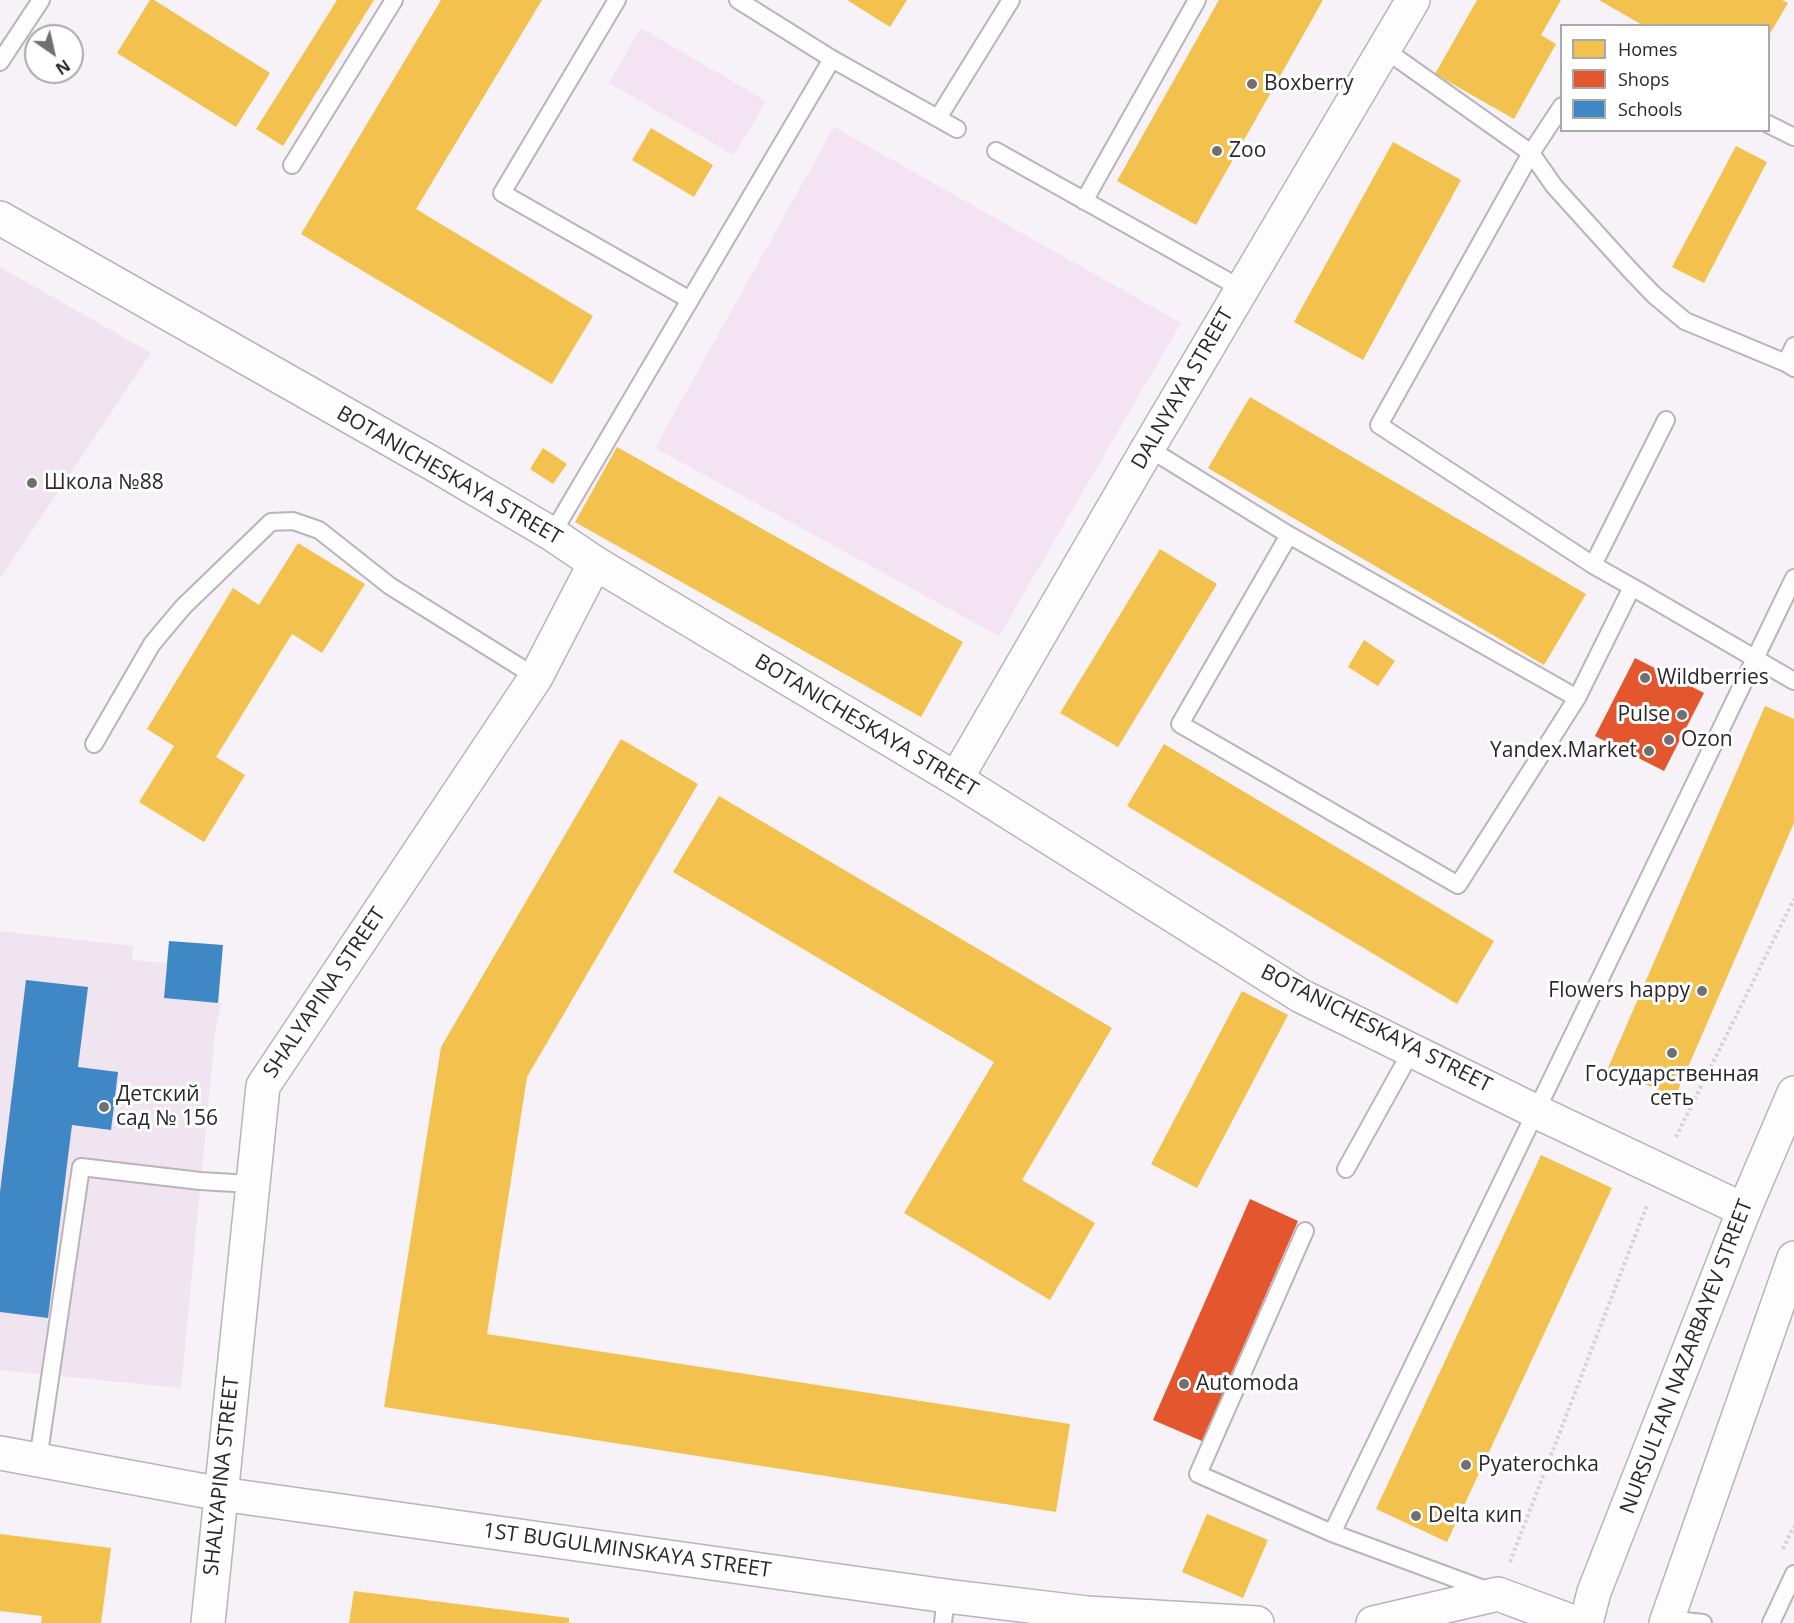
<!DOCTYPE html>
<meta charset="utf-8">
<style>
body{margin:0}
#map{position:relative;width:1794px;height:1623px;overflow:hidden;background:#f7f2f7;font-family:"Open Sans",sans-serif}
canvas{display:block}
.legend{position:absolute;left:1560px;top:24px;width:210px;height:108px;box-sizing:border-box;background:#fff;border:2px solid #aaa9aa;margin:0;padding:8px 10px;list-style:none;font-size:18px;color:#2b272b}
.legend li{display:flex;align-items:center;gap:12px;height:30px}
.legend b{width:30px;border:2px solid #aaa9aa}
.north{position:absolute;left:24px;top:24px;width:60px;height:60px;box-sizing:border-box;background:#fff;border:2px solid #aaa9aa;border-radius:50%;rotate:146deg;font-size:16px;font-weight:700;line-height:24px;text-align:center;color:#2b272b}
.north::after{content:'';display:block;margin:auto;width:21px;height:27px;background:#726e72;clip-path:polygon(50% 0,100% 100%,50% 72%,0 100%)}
</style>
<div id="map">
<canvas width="1794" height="1623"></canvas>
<ul class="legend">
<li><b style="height:16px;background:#f2c14e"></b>Homes</li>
<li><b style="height:16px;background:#e4572e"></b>Shops</li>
<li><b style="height:16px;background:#3f88c5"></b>Schools</li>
</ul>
<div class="north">N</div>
</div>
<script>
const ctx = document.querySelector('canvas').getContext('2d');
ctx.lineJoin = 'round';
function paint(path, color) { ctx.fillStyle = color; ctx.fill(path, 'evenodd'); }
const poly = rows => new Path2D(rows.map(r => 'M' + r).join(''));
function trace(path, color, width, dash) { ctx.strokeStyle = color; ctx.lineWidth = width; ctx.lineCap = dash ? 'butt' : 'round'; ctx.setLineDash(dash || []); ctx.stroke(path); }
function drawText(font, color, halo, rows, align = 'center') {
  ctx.font = font + ' "Open Sans",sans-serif'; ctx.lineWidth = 6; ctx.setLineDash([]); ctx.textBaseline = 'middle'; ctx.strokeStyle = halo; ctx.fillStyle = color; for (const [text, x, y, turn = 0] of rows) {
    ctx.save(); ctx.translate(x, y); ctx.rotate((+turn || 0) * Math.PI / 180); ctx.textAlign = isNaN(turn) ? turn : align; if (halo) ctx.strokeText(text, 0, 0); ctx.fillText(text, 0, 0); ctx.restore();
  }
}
paint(poly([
 [0,267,151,353,0,579],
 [0,931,133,946,132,960,167,963,164,998,221,1003,215,1033,181,1388,0,1370]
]), '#efe4ef');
paint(poly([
 [641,28,766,101,734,155,609,83],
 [834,127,1181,323,999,636,655,448]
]), '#f3e3f3');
paint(poly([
 [150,0,154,0,270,73,236,127,117,53],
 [337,0,374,0,283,146,256,129],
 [441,0,542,0,416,209,593,316,552,384,301,234],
 [847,0,907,0,890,27],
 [1219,0,1323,0,1196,225,1117,181],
 [1477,0,1561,0,1541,35,1556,44,1514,119,1435,74],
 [1599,0,1782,0,1788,3,1768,37,1768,26,1644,26],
 [651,128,713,165,694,197,632,160],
 [1393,142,1461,180,1363,360,1294,322],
 [1736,146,1767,162,1704,283,1672,267],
 [1250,397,1586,594,1544,665,1208,468],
 [617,447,963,642,921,717,575,522],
 [543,448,567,464,553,484,530,469],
 [298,543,365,584,322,653,292,634,216,757,245,775,204,842,139,802,174,746,147,729,233,588,259,605],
 [1160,549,1217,584,1118,747,1060,713],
 [1364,640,1395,661,1378,686,1348,667],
 [1765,706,1794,719,1794,823,1675,1097,1608,1068],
 [621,739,698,784,527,1077,487,1334,1070,1424,1056,1512,384,1407,441,1047],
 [1164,744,1494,941,1457,1004,1127,806],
 [719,796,1112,1028,1022,1180,1095,1223,1050,1300,904,1213,994,1062,673,872],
 [1242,991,1288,1015,1197,1188,1151,1164],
 [1541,1155,1612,1188,1447,1542,1376,1509],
 [1207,1514,1268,1540,1243,1598,1182,1572],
 [0,1534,111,1548,101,1623,41,1623,42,1616,0,1611],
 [354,1591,569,1618,569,1623,349,1623]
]), '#f2c14e');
paint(poly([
 [1635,658,1704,693,1664,771,1595,736],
 [1250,1199,1298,1221,1202,1441,1153,1420]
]), '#e4572e');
paint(poly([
 [169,941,223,945,218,1003,164,998],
 [26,980,88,987,78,1067,118,1072,111,1130,72,1125,48,1318,0,1312,0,1192]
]), '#3f88c5');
const service = poly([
 [738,0,832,59,957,129],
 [1384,49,1531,153,1379,425,1593,565,1632,587],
 [0,62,41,0],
 [1562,106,1531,153,1554,186,1630,270,1654,295,1685,321,1786,363],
 [938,118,1011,0],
 [1768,124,1794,137],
 [996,151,1242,289],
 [292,165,394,0],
 [1084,201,1197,0],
 [690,300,832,59],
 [1794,346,1786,363,1794,368],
 [1148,448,1289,535,1577,698,1632,587,1794,681],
 [552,534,690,300,502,193,617,0],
 [1289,535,1180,724,1458,885,1577,698],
 [1593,565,1666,420],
 [94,744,152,644,183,607,271,522,293,521,319,530,390,586,536,677],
 [1346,1169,1412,1050],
 [1305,1231,1198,1474,1332,1533],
 [38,1460,81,1167,200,1181,251,1184],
 [1489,1591,1332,1533,1794,578],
 [1667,1619,1703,1623],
 [943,1623,946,1596],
 [1771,1623,1794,1574]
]);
const minor = poly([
 [0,218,435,465,552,534,595,563,956,779,1301,996,1537,1112,1744,1210],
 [956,779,1148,448,1413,0],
 [0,1453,221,1494,946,1596,1087,1613,1257,1623],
 [208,1623,263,1086,536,677,595,563],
 [1373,1623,1498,1594,1576,1623]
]);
const secondary = poly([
 [1586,1623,1594,1592,1744,1210,1794,1093],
 [1666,1623,1794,1258]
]);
trace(service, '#b9b4b9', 20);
trace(minor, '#b9b4b9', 36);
trace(secondary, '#b9b4b9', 36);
trace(poly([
 [1676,1137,1794,899],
 [1783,1549,1794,1526],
 [1510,1562,1647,1205]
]), '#d5d3d5', 4, [3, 3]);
trace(service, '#fefdfe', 16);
trace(minor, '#fefdfe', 33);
trace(secondary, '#fefdfe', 33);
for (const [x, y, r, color] of [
 [1252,84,6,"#726e72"],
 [1217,151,6,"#726e72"],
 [32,483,6,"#726e72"],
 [1645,678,6,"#726e72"],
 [1682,715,6,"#726e72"],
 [1669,740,6,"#726e72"],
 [1649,751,6,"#726e72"],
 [1702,991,6,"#726e72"],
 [1672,1053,6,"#726e72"],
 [104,1107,6,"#726e72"],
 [1184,1384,6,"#726e72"],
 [1466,1465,6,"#726e72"],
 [1416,1516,6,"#726e72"]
]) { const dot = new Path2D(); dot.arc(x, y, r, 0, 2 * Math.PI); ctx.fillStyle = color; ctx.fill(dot); trace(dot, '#fff', 2); }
drawText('21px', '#2b272b', '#fff', [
 ["Boxberry",1264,84],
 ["Zoo",1229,151],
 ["Школа №88",44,483],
 ["Wildberries",1657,678],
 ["Pulse",1670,715,"right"],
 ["Ozon",1681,740],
 ["Yandex.Market",1637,751,"right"],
 ["Flowers happy",1690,991,"right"],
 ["Государственная",1672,1075,"center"],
 ["сеть",1672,1099,"center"],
 ["Детский",116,1095],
 ["сад № 156",116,1119],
 ["Automoda",1196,1384],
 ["Pyaterochka",1478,1465],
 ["Delta кип",1428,1516]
], 'left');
drawText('21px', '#2b272b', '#fff', [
 ["DALNYAYA STREET",1183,389,-60],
 ["BOTANICHESKAYA STREET",449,476,30],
 ["BOTANICHESKAYA STREET",866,726,31],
 ["SHALYAPINA STREET",325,993,-56],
 ["BOTANICHESKAYA STREET",1376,1029,27],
 ["NURSULTAN NAZARBAYEV STREET",1687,1357,-69],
 ["SHALYAPINA STREET",222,1476,-84],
 ["1ST BUGULMINSKAYA STREET",627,1551,8]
]);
</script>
